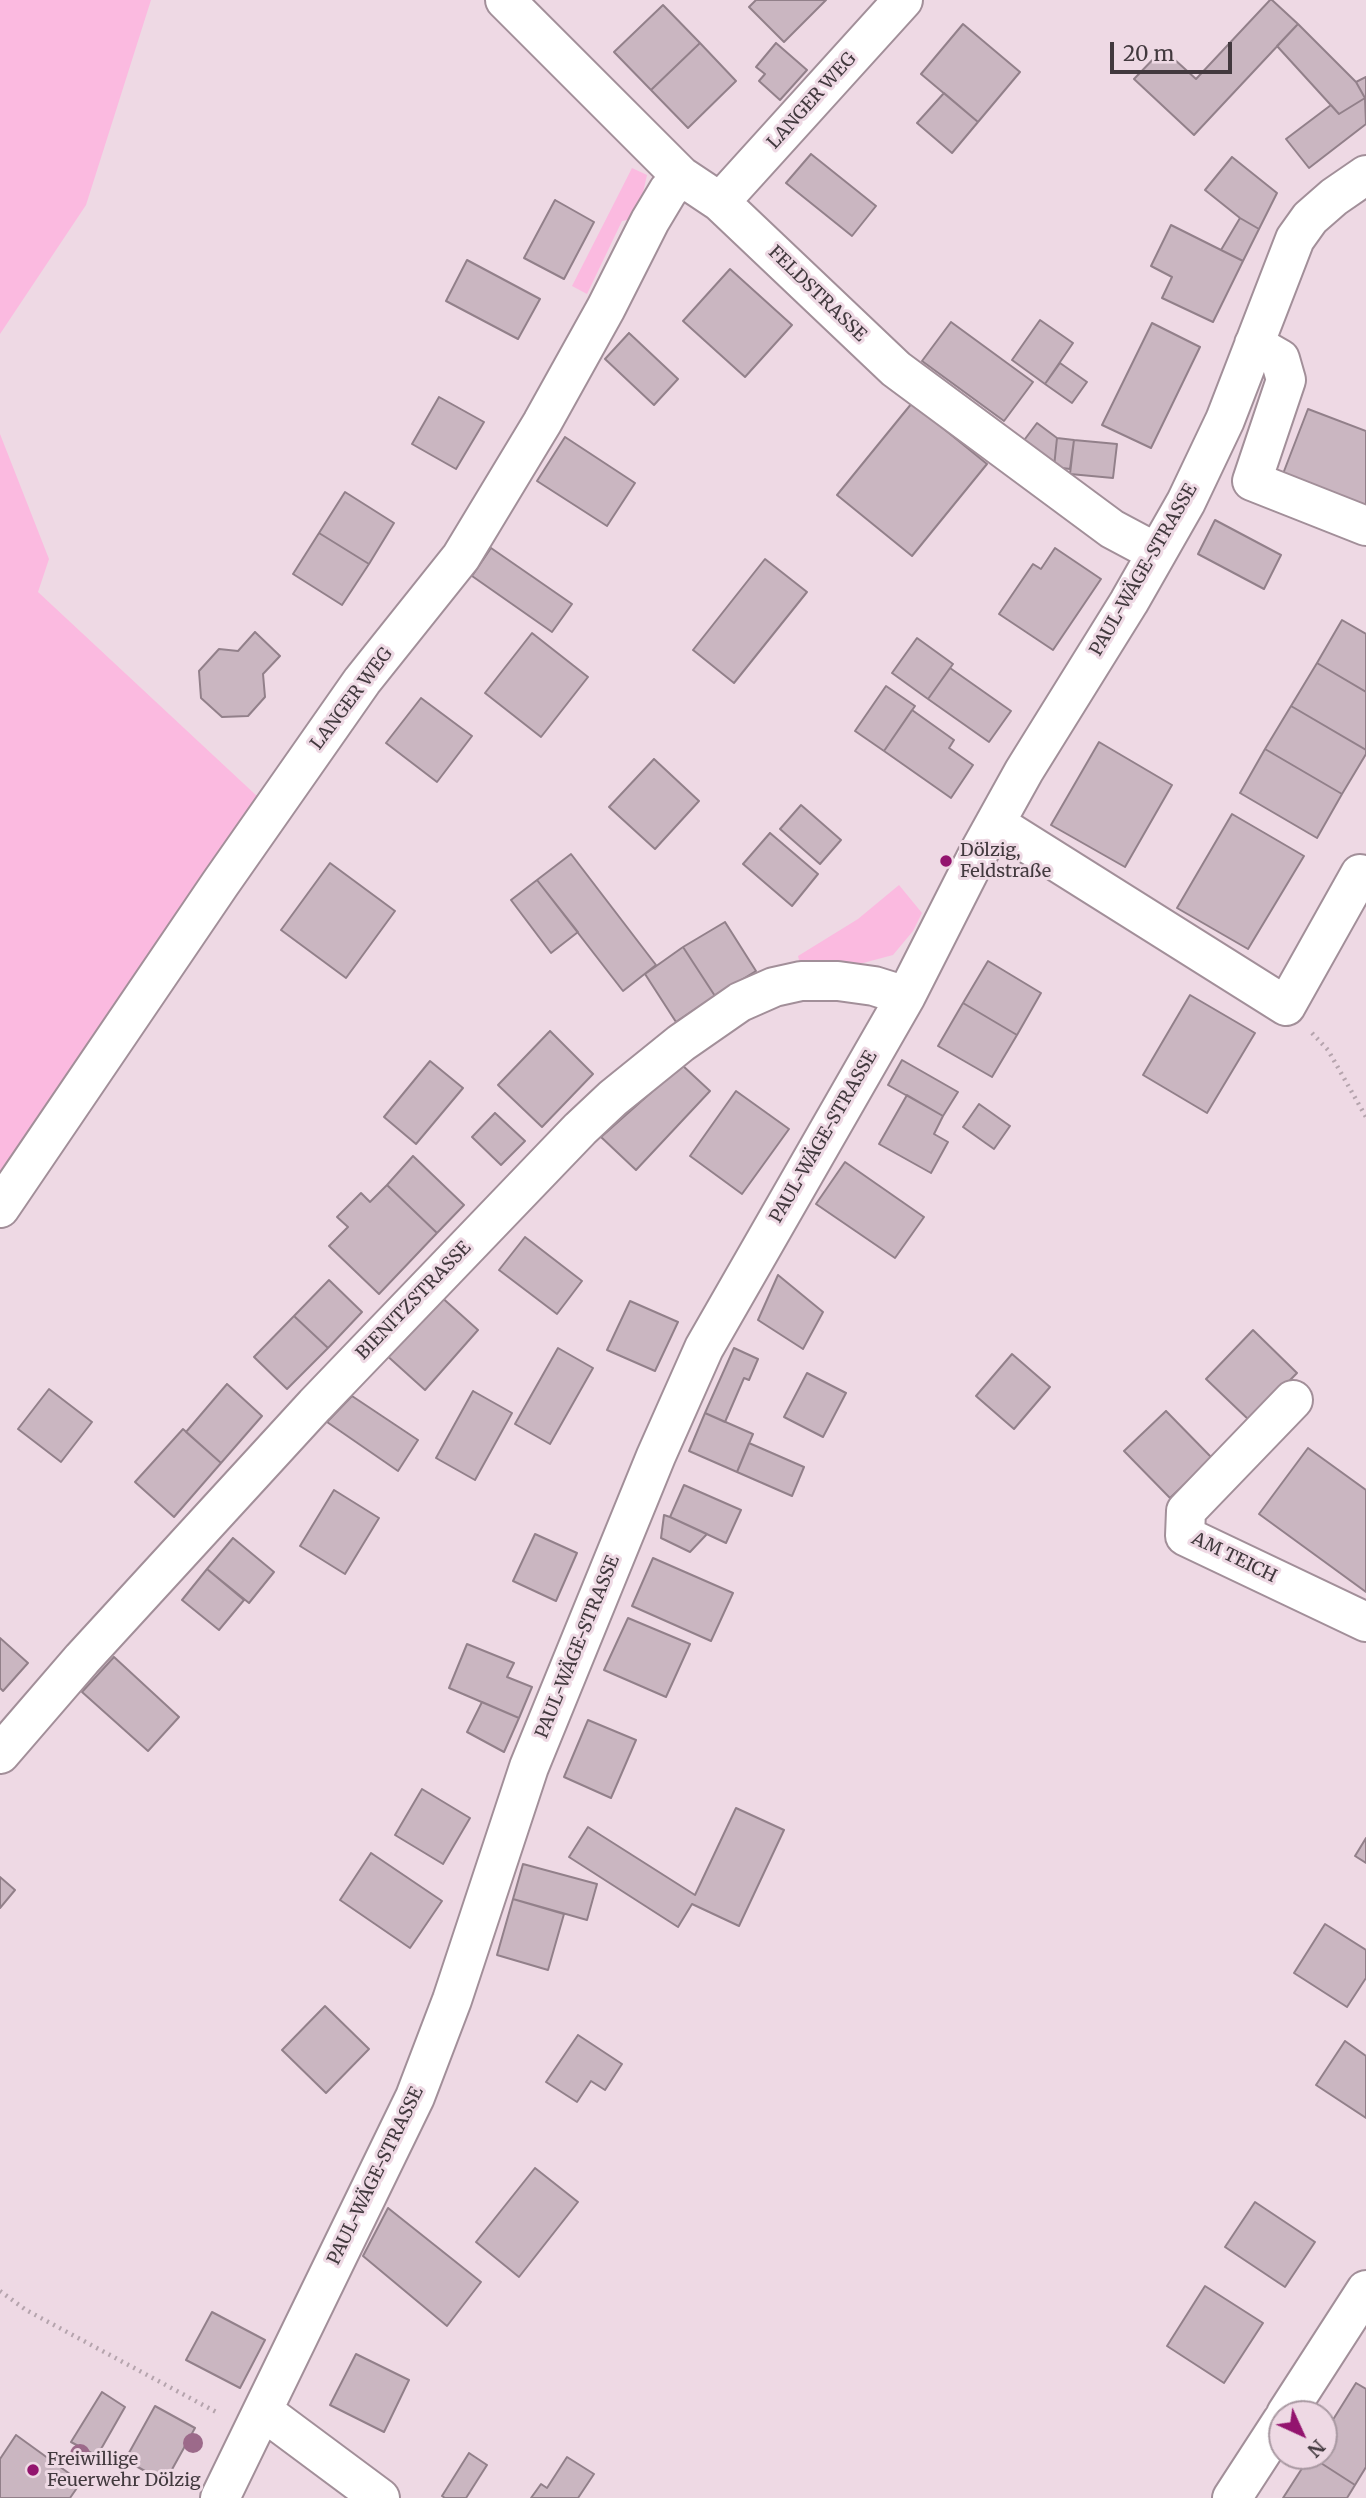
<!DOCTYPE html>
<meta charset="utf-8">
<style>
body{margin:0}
#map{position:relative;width:1366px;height:2498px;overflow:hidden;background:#eed9e4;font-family:Merriweather,serif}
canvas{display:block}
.north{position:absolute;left:1268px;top:2400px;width:70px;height:70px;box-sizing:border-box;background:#eed9e4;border:2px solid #a999a2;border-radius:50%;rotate:135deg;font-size:19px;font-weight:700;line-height:28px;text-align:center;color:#42393e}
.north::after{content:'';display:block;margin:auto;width:24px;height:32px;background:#93146e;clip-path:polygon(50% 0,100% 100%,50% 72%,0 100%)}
.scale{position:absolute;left:1110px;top:42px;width:122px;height:32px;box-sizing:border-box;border:4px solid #42393e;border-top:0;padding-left:9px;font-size:21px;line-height:24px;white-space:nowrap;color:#42393e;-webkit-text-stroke:5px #eed9e4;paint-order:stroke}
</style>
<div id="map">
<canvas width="1366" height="2498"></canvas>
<div class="north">N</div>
<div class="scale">20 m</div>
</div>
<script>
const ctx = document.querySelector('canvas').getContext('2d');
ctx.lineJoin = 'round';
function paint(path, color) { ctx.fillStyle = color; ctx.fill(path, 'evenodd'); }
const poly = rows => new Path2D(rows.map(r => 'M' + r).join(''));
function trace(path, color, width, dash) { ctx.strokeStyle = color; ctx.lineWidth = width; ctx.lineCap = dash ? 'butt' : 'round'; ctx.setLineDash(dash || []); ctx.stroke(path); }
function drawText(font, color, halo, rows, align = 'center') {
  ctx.font = font + ' Merriweather,serif'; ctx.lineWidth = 6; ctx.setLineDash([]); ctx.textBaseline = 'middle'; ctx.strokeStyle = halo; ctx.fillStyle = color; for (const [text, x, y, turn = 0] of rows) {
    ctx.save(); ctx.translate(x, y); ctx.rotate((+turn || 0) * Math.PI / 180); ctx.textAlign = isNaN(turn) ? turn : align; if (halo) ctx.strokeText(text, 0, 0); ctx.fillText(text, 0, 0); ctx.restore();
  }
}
paint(poly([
 [0,0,151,0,86,205,0,334],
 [632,168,647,175,642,197,632,219,622,221,587,294,572,286],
 [0,434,49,559,38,592,258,797,12,1161,0,1173],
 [899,885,922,913,913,931,893,955,863,963,800,964,798,956,858,919]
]), '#fbbae0');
const building = poly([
 [756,0,826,0,784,42,749,7,756,0],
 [1270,0,1272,0,1298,24,1194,135,1134,79,1163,49,1196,79,1270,0],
 [663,5,700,43,651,90,614,52,663,5],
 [963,24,1020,72,978,122,921,74,963,24],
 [1298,24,1356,82,1365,98,1339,114,1277,46,1298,24],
 [700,43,736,81,688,128,651,90,700,43],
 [776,43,807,70,780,100,759,81,765,74,756,67,776,43],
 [1366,77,1366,100,1356,82,1366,77],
 [944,93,978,122,952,153,917,123,944,93],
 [1365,98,1366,124,1309,168,1286,139,1331,105,1339,114,1365,98],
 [811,154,876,206,852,236,786,183,811,154],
 [1232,157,1277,193,1259,229,1240,218,1205,190,1232,157],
 [555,200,594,222,564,279,524,258,555,200],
 [1240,218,1259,229,1243,261,1221,250,1240,218],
 [1171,225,1243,261,1213,322,1162,298,1172,277,1151,266,1171,225],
 [467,260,540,299,518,339,446,301,467,260],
 [730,269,792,325,745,377,683,321,730,269],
 [1040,320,1073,343,1045,384,1012,360,1040,320],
 [951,322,1033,382,1004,421,922,361,951,322],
 [1152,323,1200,347,1151,448,1102,425,1152,323],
 [629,333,678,379,654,405,605,359,629,333],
 [1060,363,1087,382,1072,403,1045,384,1060,363],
 [439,397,484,422,456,469,412,444,439,397],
 [912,403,987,464,912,556,837,495,912,403],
 [1308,409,1366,431,1366,511,1281,479,1308,409],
 [1037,423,1057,438,1054,467,1022,443,1037,423],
 [565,437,635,483,607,526,537,481,565,437],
 [1057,438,1074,440,1070,469,1054,467,1057,438],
 [1074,440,1117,444,1113,478,1070,474,1074,440],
 [345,492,394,523,369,564,319,533,345,492],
 [1215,520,1281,555,1264,589,1198,554,1215,520],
 [319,533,369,564,342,605,293,574,319,533],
 [491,548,572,604,552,632,472,576,491,548],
 [1055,548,1101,579,1053,650,999,614,1033,564,1041,569,1055,548],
 [765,559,807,592,734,683,693,650,765,559],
 [1342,620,1366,634,1366,692,1317,663,1342,620],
 [255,632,280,656,263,674,265,697,248,716,222,717,201,698,199,671,219,649,238,651,255,632],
 [532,633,588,677,541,737,485,693,532,633],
 [917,638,953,664,928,699,892,673,917,638],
 [1317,663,1366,692,1366,750,1291,706,1317,663],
 [950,668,1011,711,989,742,928,699,950,668],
 [886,686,915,706,884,751,855,731,886,686],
 [421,698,472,736,437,782,386,743,421,698],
 [1291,706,1366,750,1366,754,1342,794,1265,749,1291,706],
 [912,710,954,740,949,748,973,765,951,798,884,751,912,710],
 [1099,742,1172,785,1125,867,1051,825,1099,742],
 [1265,749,1342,794,1317,838,1240,793,1265,749],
 [654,759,699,801,655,849,609,807,654,759],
 [801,805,841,840,820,864,780,829,801,805],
 [1232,814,1304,856,1248,949,1177,908,1232,814],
 [770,833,818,874,792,906,743,864,770,833],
 [571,854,656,965,623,991,537,880,571,854],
 [330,863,395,911,346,978,281,930,330,863],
 [537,880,578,932,551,953,511,900,537,880],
 [725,922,756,971,715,996,683,947,725,922],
 [683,947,715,996,676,1022,645,974,683,947],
 [988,961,1041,993,1017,1035,963,1003,988,961],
 [1190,995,1255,1033,1207,1113,1143,1075,1190,995],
 [963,1003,1017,1035,992,1077,938,1046,963,1003],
 [550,1031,593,1074,542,1127,498,1085,550,1031],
 [902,1060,958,1092,943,1116,888,1085,902,1060],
 [430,1061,463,1088,416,1144,384,1117,430,1061],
 [682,1065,710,1091,636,1170,601,1137,682,1065],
 [736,1091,789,1129,742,1194,690,1156,736,1091],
 [907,1095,943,1116,934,1134,948,1142,931,1173,879,1144,907,1095],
 [979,1104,1010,1126,994,1149,963,1127,979,1104],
 [495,1113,525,1141,501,1165,472,1137,495,1113],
 [413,1156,464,1205,437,1233,387,1185,413,1156],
 [845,1162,924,1217,895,1258,816,1204,845,1162],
 [387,1185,437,1233,379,1294,329,1246,348,1227,337,1217,361,1193,370,1202,387,1185],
 [525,1237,582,1281,557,1314,499,1270,525,1237],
 [778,1275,823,1312,803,1349,758,1320,778,1275],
 [329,1280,362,1312,328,1348,294,1316,329,1280],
 [438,1294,478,1330,425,1390,384,1353,438,1294],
 [630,1301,678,1322,655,1371,607,1350,630,1301],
 [294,1316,328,1348,287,1389,254,1357,294,1316],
 [1253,1330,1297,1373,1250,1421,1206,1379,1253,1330],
 [558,1348,593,1368,550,1444,515,1424,558,1348],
 [734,1348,758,1359,749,1380,744,1378,725,1422,705,1413,734,1348],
 [1012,1354,1050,1387,1014,1429,976,1396,1012,1354],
 [807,1373,846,1393,823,1437,784,1417,807,1373],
 [227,1384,262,1416,221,1463,186,1432,227,1384],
 [49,1389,92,1422,61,1462,18,1429,49,1389],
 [473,1391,512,1413,475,1480,436,1458,473,1391],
 [352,1396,418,1440,398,1471,327,1422,352,1396],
 [1166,1411,1212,1458,1170,1498,1124,1451,1166,1411],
 [705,1413,753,1434,737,1472,689,1451,705,1413],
 [183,1429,221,1463,174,1517,135,1482,183,1429],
 [749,1443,804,1467,792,1496,737,1472,749,1443],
 [1308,1448,1366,1490,1366,1592,1259,1514,1308,1448],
 [684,1485,741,1510,726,1543,670,1517,684,1485],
 [334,1490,379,1518,345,1574,300,1546,334,1490],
 [664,1515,670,1517,707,1534,690,1552,661,1538,664,1515],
 [535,1534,577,1553,556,1601,513,1581,535,1534],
 [233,1538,274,1572,249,1603,207,1569,233,1538],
 [653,1558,733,1593,711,1641,632,1606,653,1558],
 [207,1569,244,1600,219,1630,182,1600,207,1569],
 [628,1618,690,1644,666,1697,604,1670,628,1618],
 [0,1638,28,1663,3,1691,0,1688,0,1638],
 [467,1644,514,1663,507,1677,532,1687,519,1718,449,1688,467,1644],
 [114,1657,179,1717,148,1751,82,1692,114,1657],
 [482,1702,519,1718,504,1752,467,1732,482,1702],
 [588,1720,636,1740,611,1798,564,1777,588,1720],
 [422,1789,470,1818,443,1864,395,1835,422,1789],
 [736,1808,784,1830,739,1926,692,1904,678,1927,569,1857,588,1827,695,1895,736,1808],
 [1366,1838,1366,1863,1355,1856,1366,1838],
 [371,1853,442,1901,410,1948,340,1900,371,1853],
 [523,1864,597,1884,587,1920,513,1899,523,1864],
 [0,1877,15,1890,0,1908,0,1877],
 [513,1899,564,1914,548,1970,497,1955,513,1899],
 [1325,1924,1366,1950,1366,1978,1347,2007,1294,1973,1325,1924],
 [325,2006,369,2049,326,2093,282,2050,325,2006],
 [578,2035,622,2064,605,2090,591,2081,577,2102,546,2082,578,2035],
 [1345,2041,1366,2056,1366,2118,1316,2085,1345,2041],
 [535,2168,578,2202,519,2277,476,2242,535,2168],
 [1255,2202,1315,2242,1285,2287,1225,2247,1255,2202],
 [388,2208,481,2282,447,2326,363,2256,388,2208],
 [1205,2286,1263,2323,1224,2383,1167,2346,1205,2286],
 [212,2312,265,2340,240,2388,186,2360,212,2312],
 [356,2354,409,2380,384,2432,330,2405,356,2354],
 [1356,2383,1366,2389,1366,2467,1355,2485,1310,2456,1324,2456,1324,2434,1356,2383],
 [102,2392,125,2407,97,2456,71,2442,102,2392],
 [155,2406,195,2428,165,2482,125,2460,155,2406],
 [16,2435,81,2482,70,2498,0,2498,0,2459,16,2435],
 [469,2453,487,2465,466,2498,445,2498,442,2496,469,2453],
 [1310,2456,1355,2485,1347,2498,1283,2498,1310,2456],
 [567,2457,594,2474,578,2498,531,2498,541,2484,547,2488,567,2457]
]);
paint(building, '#cab6c1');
trace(building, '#92808a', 2);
const minor = poly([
 [505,0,681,176,720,202,896,369,1112,529,1157,553],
 [720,202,903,0],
 [1254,344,1280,359,1286,380,1252,481,1366,526],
 [995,823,1286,1006,1360,874],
 [0,1208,220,884,362,681,461,557,542,423,606,308,650,221,668,191,681,176],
 [1293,1400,1186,1511,1185,1536,1366,1622],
 [0,1754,82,1659,315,1405,580,1129,613,1098,681,1043,740,1002,774,987,801,981,838,981,874,986,906,996],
 [263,2411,380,2498],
 [1286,2414,1366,2290],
 [220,2498,415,2097,452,2000,529,1767,656,1456,704,1348,906,996,979,852,1024,771,1129,602,1186,502,1225,420,1295,239,1310,218,1334,197,1366,175],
 [1232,2498,1282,2421]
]);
trace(minor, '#a28f99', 42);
trace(poly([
 [1312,1033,1328,1050,1366,1117],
 [0,2291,26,2310,218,2413]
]), '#b5a4ad', 4.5, [2, 5]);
trace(minor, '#fff', 38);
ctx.fillStyle = '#9c6a8a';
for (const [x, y] of [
 [193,2443],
 [80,2454]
]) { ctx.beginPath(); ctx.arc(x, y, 10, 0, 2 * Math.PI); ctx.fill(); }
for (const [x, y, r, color] of [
 [946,861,7,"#93146e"],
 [33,2470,7,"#93146e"]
]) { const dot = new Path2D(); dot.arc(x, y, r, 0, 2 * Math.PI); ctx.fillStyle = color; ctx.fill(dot); trace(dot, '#eed9e4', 2.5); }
drawText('18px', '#42393e', '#eed9e4', [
 ["LANGER WEG",812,101,-48],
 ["FELDSTRASSE",817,294,44],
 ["PAUL-WÄGE-STRASSE",1144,570,-60],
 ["LANGER WEG",352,699,-53],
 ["PAUL-WÄGE-STRASSE",824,1137,-60],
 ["BIENITZSTRASSE",414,1301,-46],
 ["AM TEICH",1234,1558,26],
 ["PAUL-WÄGE-STRASSE",578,1647,-68],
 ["PAUL-WÄGE-STRASSE",376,2176,-64]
]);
drawText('18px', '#42393e', '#eed9e4', [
 ["Dölzig,",960,851],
 ["Feldstraße",960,872],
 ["Freiwillige",47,2460],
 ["Feuerwehr Dölzig",47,2481]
], 'left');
</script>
